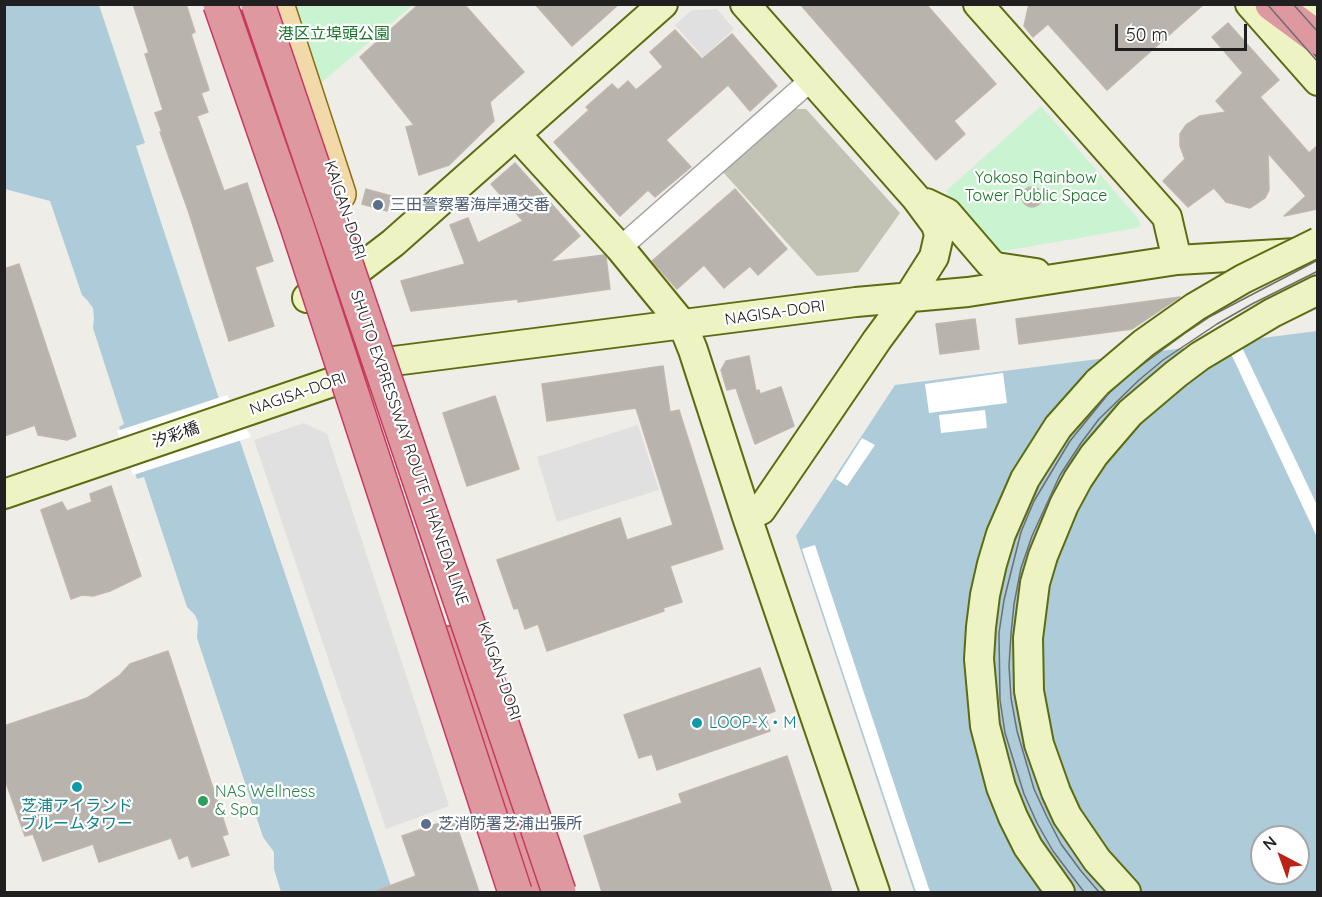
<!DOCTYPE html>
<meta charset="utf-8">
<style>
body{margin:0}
#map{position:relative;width:1322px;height:897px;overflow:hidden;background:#efede7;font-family:Quicksand,sans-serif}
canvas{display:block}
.frame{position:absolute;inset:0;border:6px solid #202020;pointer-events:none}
.north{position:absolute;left:1250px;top:825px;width:60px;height:60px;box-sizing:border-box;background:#fff;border:2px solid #a6a6a6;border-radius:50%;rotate:319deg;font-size:16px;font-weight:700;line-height:24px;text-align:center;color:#202020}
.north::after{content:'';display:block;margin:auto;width:21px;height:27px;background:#ba2316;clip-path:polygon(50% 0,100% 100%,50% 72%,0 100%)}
.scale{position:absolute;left:1115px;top:24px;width:132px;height:27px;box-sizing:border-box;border:3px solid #202020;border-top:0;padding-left:8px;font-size:18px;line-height:21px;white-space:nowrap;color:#202020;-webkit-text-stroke:4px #fff;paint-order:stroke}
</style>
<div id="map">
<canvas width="1322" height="897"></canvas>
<div class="frame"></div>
<div class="north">N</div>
<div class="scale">50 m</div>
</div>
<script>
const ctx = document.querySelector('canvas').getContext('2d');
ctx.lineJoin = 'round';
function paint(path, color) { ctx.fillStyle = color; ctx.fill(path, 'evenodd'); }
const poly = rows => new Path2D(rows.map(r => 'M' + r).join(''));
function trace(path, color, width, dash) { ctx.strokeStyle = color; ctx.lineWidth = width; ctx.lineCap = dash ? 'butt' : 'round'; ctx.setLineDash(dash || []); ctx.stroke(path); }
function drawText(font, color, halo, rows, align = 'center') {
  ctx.font = font + ' Quicksand,"Noto Sans JP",sans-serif'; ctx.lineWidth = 4.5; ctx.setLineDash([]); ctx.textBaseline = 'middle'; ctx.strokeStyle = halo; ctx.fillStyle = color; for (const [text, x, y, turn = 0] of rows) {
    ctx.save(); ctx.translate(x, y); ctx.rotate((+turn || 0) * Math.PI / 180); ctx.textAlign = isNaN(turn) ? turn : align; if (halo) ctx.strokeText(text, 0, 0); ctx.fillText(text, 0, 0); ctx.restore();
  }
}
paint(poly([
 [794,109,806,109,900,213,858,272,817,276,722,171]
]), '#c2c3b4');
paint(poly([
 [294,5,413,5,321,83],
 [1041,106,1137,217,1141,226,1136,228,999,252,955,208,946,191]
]), '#caf4d1');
paint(poly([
 [717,9,734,29,703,57,675,25,692,10],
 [304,423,327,434,449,806,386,829,254,440],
 [638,425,659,490,557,522,537,457]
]), '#e0e0e0');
paint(poly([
 [5,5,99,5,145,143,136,146,219,399,225,397,393,892,281,892,274,869,274,852,263,837,197,638,198,622,195,615,187,607,144,477,137,479,119,427,124,424,93,328,94,318,93,308,87,300,82,295,50,201,5,189],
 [1317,331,1317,892,914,892,796,536,895,385],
 [1262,837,1298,837,1298,873,1262,873]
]), '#adcbd8');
paint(poly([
 [1239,341,1317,505,1317,537,1226,343],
 [1003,373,1007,403,929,413,925,384],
 [227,395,251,437,133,475,117,431],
 [985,410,987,428,941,433,939,415],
 [862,438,875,445,847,486,836,479],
 [815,545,930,892,916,892,802,549]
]), '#fff');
const building = poly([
 [133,4,186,4,195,32,191,34,209,90,201,93,208,112,197,116,224,191,247,183,273,261,255,267,274,326,229,341,189,213,160,132,162,132,155,113,163,110,145,54,149,53,133,4],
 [419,4,464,4,524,72,490,102,494,121,449,165,419,175,406,127,414,125,360,57,419,4],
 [535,4,619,4,572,46,535,4],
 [800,4,926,4,996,84,954,121,965,134,936,160,800,4],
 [1029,4,1204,4,1107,90,1048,24,1033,37,1024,26,1029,4],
 [1228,23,1279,80,1260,97,1309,153,1317,146,1317,209,1284,216,1306,196,1268,153,1269,190,1265,198,1250,208,1226,202,1214,188,1188,207,1163,181,1185,159,1180,146,1180,134,1186,125,1200,116,1226,112,1216,101,1243,73,1212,37,1228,23],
 [675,30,702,59,732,34,777,86,750,111,728,85,666,140,691,167,655,197,648,190,620,216,554,142,589,110,586,107,612,84,618,90,628,81,636,90,663,67,650,52,675,30],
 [515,163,580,236,550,262,604,255,606,257,610,289,518,302,518,299,411,311,401,281,465,264,450,225,468,218,478,243,523,221,491,184,515,163],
 '1022 197a10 10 0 1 1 20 0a10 10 0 1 1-20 0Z',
 [366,189,391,196,387,211,362,204,366,189],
 [735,189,787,249,758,275,750,266,724,288,704,265,677,289,652,261,735,189],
 [19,264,76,436,67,440,38,435,35,425,4,436,4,269,19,264],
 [1180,297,1132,329,1019,344,1016,319,1180,297],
 [975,319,979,349,940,354,936,324,975,319],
 [749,356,756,391,759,390,760,394,781,387,794,426,755,444,736,388,727,390,721,370,726,361,749,356],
 [663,366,670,412,679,410,723,549,670,566,682,602,663,608,664,611,547,651,538,624,525,629,518,608,514,609,497,560,620,518,627,540,673,525,636,408,547,421,542,384,663,366],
 [495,396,519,469,467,486,443,413,495,396],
 [111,486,141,576,110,591,93,596,82,595,71,599,41,510,62,502,67,511,92,502,90,494,111,486],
 [168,651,228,834,222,836,229,855,192,867,188,855,179,859,171,838,99,862,93,844,43,861,33,834,25,836,4,777,4,726,87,698,120,675,130,664,168,651],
 [760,668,775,711,765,715,770,731,657,770,652,754,639,758,624,715,760,668],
 [787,756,832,892,602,892,584,836,682,803,679,794,787,756],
 [454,818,479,892,376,892,376,891,416,876,402,836,454,818]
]);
paint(building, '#b9b3ad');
trace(building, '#c0b6ab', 1.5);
const street = poly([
 [620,248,811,80]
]);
const secondary = poly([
 [745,4,916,198,936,225,939,235,934,257,908,298,877,340,761,510,747,517,875,892],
 [978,4,1167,217,1177,260],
 [1250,4,1318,81],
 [1305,4,1318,19],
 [516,134,620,248,683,325,693,350,747,517],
 [926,203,947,213,990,263,996,267,1036,273],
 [307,298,363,266,393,243,663,4],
 [4,494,394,361,856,302,968,292,1177,260,1296,253],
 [1060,892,1028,847,1013,817,1001,787,985,726,979,659,981,627,985,595,992,564,1001,534,1025,479,1058,427,1098,382],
 [1126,892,1097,860,1067,816,1056,792,1039,744,1029,691,1028,638,1035,583,1043,556,1064,505,1078,479,1094,455,1130,413,1176,374,1200,356,1272,313,1318,290]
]);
const primary = poly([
 [277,4,339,194]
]);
const highway = poly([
 [1272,4,1318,38],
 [451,643,464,674,496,723],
 [474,735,501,788,536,892]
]);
trace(street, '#a1a1a1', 24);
trace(secondary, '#5c6d11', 32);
trace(primary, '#8c6d10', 36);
trace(highway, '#c9395f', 36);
trace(street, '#fff', 21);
trace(secondary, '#edf3c2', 28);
trace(primary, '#f2d9aa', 33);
trace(highway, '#de989f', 33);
trace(poly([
 [1267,4,1318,62],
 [1293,4,1318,32],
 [1084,892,1053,851,1037,823,1024,794,1005,733,1000,700,999,633,1004,600,1021,532,1034,501,1070,441,1109,393,1131,373,1184,334,1211,316,1318,260],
 [1099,892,1081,871,1061,844,1047,817,1034,789,1017,731,1011,698,1009,666,1011,634,1014,604,1021,568,1032,536,1060,475,1081,443,1099,419,1139,380,1163,360,1217,324,1252,304,1318,271]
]), '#6e6e6e', 1.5);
const secondaryBridge = poly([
 [1098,382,1144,343,1195,307,1243,279,1318,242]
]);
const highwayBridge = poly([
 [220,4,297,226,515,892],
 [258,4,559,892]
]);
trace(secondaryBridge, '#5c6d11', 32, []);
trace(highwayBridge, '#c9395f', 36, []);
trace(secondaryBridge, '#edf3c2', 28);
trace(highwayBridge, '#de989f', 33);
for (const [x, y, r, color] of [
 [378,205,6,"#5c6f8a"],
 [697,723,6,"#0f9aa8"],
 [77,787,6,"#0f9aa8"],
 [203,801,6,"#2e9e5b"],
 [426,824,6,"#5c6f8a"]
]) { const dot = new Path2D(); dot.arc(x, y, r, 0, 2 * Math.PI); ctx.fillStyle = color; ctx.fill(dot); trace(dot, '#fff', 2); }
drawText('16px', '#187427', '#fff', [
 ["港区立埠頭公園",334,34],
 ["Yokoso Rainbow",1036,178],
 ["Tower Public Space",1036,196]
]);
drawText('16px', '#4e5e75', '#fff', [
 ["三田警察署海岸通交番",390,205],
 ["芝消防署芝浦出張所",438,824]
], 'left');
drawText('16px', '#202020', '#fff', [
 ["KAIGAN-DORI",345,210,72],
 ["NAGISA-DORI",775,313,-8],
 ["NAGISA-DORI",298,394,-19],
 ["汐彩橋",176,435,-19],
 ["SHUTO EXPRESSWAY ROUTE 1 HANEDA LINE",409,448,71],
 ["KAIGAN-DORI",499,671,71]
]);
drawText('16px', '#0d838f', '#fff', [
 ["LOOP-X・M",709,723],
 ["芝浦アイランド",77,806,"center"],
 ["ブルームタワー",77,824,"center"]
], 'left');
drawText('16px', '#27864d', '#fff', [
 ["NAS Wellness",215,792],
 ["& Spa",215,810]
], 'left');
</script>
